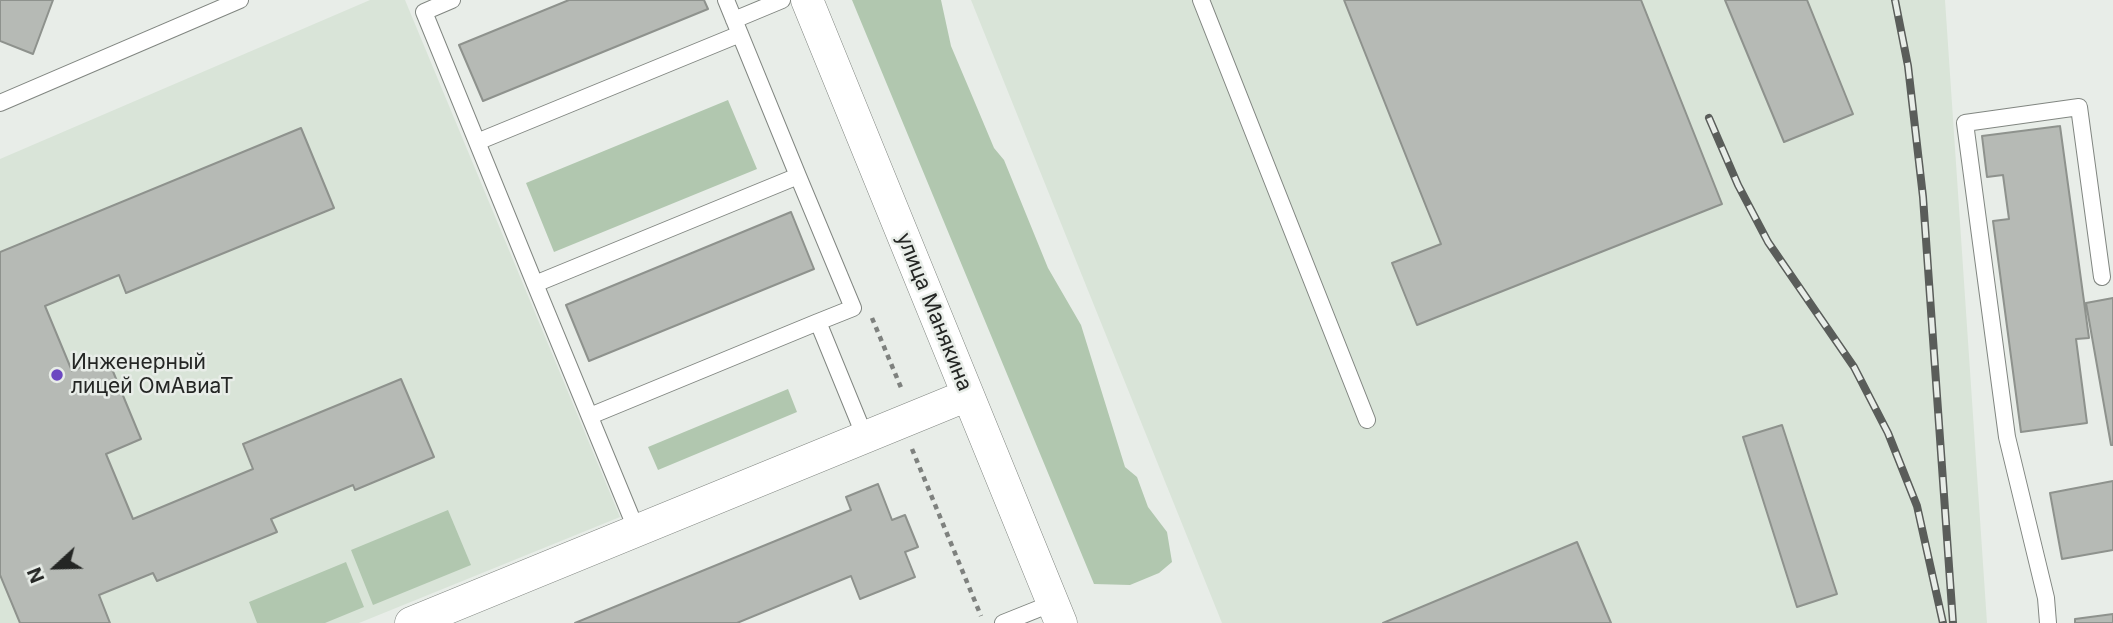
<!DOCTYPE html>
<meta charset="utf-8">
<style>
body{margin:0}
#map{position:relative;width:2113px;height:623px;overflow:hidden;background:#e8ede8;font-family:Inter,sans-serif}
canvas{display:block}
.north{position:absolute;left:21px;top:532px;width:70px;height:70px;-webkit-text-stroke:5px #e8ede8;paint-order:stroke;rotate:248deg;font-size:19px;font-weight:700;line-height:28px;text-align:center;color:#242624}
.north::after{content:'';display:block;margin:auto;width:24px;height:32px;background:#242624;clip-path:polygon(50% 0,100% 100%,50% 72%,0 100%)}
</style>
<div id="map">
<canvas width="2113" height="623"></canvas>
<div class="north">N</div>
</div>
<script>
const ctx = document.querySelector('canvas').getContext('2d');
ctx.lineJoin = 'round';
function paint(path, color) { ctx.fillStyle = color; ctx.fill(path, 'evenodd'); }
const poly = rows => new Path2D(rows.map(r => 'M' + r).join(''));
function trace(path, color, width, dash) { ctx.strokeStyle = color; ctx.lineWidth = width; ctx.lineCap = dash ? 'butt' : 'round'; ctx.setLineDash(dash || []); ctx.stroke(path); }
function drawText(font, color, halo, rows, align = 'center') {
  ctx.font = font + ' Inter,sans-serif'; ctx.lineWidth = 5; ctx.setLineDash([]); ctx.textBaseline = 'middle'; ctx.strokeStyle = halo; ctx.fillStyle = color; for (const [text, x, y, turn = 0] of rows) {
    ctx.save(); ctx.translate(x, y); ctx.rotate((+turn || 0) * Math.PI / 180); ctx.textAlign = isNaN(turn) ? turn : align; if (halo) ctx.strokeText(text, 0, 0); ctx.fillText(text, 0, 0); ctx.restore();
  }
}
paint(poly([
 [370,0,405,0,620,517,359,623,0,623,0,159],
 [971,0,1945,0,1987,623,1222,623]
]), '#d9e4d8');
paint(poly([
 [852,0,941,0,951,46,973,98,994,148,1004,160,1048,268,1081,325,1125,467,1137,477,1148,507,1167,532,1172,562,1159,573,1130,585,1094,584],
 [728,100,757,169,554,252,526,183],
 [788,389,797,412,658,470,648,447],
 [448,510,471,565,373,605,351,550],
 [346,562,364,607,325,623,257,623,249,602]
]), '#b1c7af');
const building = poly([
 [0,0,53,0,33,54,0,41,0,0],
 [569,0,704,0,708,9,483,101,459,45,569,0],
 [1344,0,1641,0,1722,204,1417,325,1392,263,1441,244,1344,0],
 [1725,0,1807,0,1853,114,1784,142,1725,0],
 [2060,126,2089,338,2076,339,2087,423,2021,432,1993,221,2009,219,2003,175,1987,177,1982,136,2060,126],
 [301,128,334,208,126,293,119,275,45,306,72,371,107,357,141,439,106,454,133,519,253,469,243,444,401,379,434,457,355,490,353,485,271,519,277,532,157,581,153,573,99,595,110,623,20,623,0,575,0,252,301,128],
 [791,212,814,269,589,361,566,305,791,212],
 [2113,298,2113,445,2111,445,2086,303,2113,298],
 [1782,425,1837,594,1797,607,1743,437,1782,425],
 [2113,481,2113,550,2062,559,2050,493,2113,481],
 [878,484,892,520,905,515,918,547,905,552,915,577,860,599,851,576,737,623,575,623,851,510,846,497,878,484],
 [1577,542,1611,623,1383,623,1577,542],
 [2113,614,2113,623,2075,623,2075,619,2113,614]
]);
paint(building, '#b6bab5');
trace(building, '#8e928d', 2);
const lane = poly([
 [452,0,424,12,535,284],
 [726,0,798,176],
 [1201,0,1367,420],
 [734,20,782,0],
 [0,103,240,0],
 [477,142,740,34],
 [590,416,818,322],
 [637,531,535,284,798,176,853,308,818,322,865,437],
 [1003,623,1053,603],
 [2048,623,2046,598,2007,437,1965,123,2079,107,2102,277]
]);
const street = poly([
 [807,0,1061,623],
 [411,623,968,395]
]);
trace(lane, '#818681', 18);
trace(street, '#818681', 33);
trace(poly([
 [872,318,902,390],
 [912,449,981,616]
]), '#7e817e', 4.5, [5, 5]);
trace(lane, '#fff', 16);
trace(street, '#fff', 32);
const rail = poly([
 [1895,0,1908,66,1923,197,1953,623],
 [1709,118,1738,185,1768,242,1854,367,1888,433,1917,506,1943,623]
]);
trace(rail, '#5a5d5a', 8);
trace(rail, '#e8ede8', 5, [16]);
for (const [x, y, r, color] of [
 [57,375,7,"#6c48c1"]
]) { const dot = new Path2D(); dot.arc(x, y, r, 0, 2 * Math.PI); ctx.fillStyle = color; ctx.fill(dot); trace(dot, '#e8ede8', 2.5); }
drawText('21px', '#242624', '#e8ede8', [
 ["улица Манякина",934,312,68]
]);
drawText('21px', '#242624', '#e8ede8', [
 ["Инженерный",71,363],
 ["лицей ОмАвиаТ",71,387]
], 'left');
</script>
